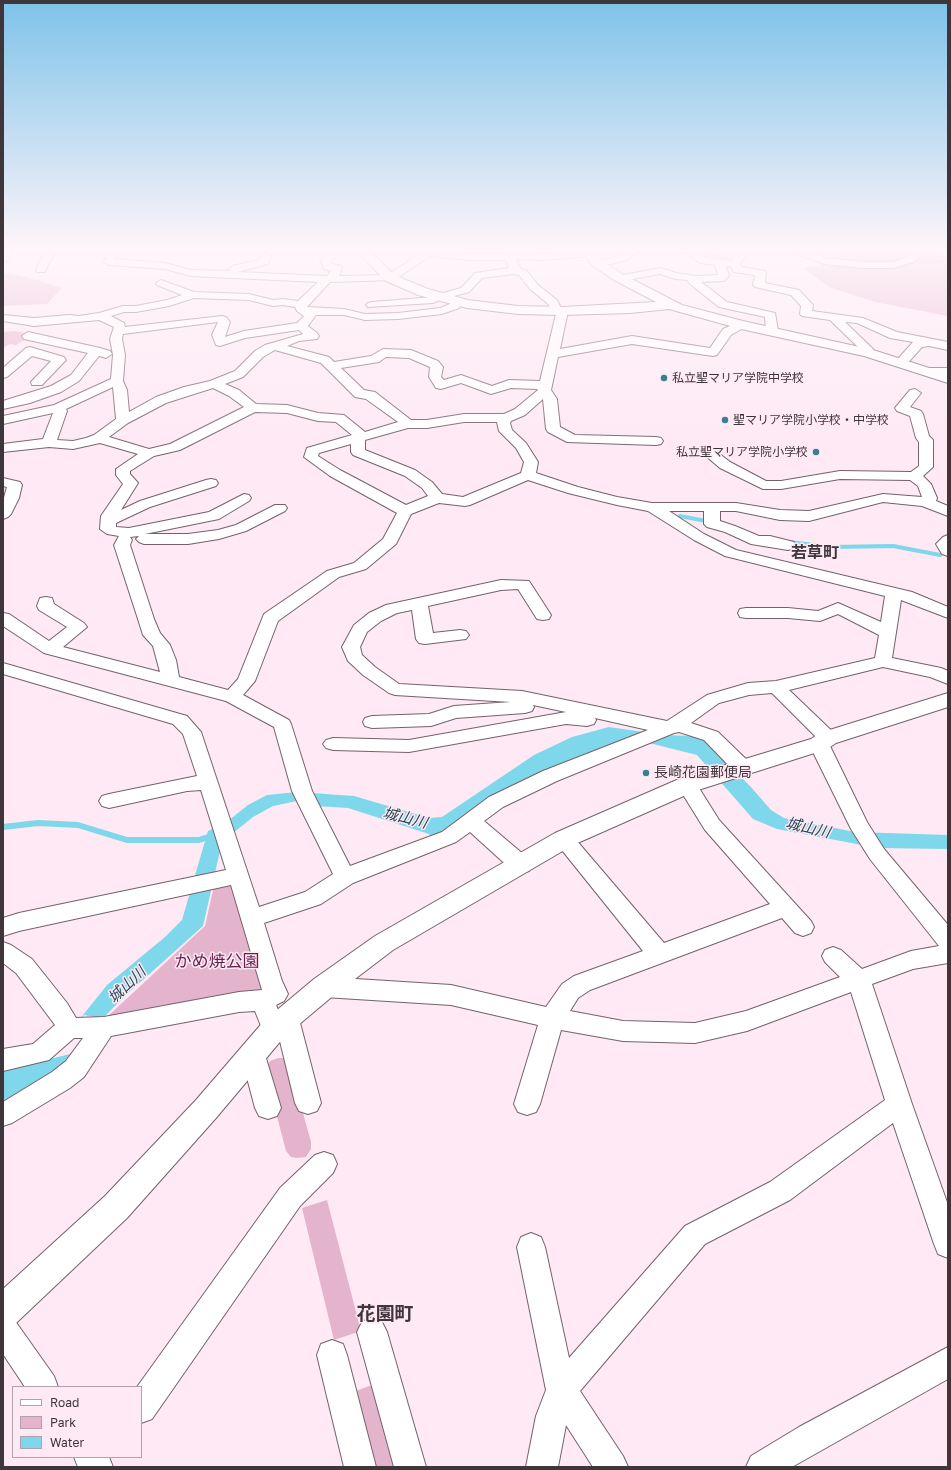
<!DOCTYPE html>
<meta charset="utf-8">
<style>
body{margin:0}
#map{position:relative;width:951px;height:1470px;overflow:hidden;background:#fee9f4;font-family:"Golos Text",sans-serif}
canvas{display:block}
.frame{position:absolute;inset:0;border:4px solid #3e363a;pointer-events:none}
.legend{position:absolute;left:12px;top:1386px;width:130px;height:72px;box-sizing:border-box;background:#fee9f4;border:1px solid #b1a1aa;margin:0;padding:5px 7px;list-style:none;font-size:12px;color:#3e363a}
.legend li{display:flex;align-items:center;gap:8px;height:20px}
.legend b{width:20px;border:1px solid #b1a1aa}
</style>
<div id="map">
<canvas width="951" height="1470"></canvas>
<div class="frame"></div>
<ul class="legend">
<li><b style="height:5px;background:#fff"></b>Road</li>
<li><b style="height:11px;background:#e4b4cd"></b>Park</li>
<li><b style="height:11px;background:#7fd7eb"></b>Water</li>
</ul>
</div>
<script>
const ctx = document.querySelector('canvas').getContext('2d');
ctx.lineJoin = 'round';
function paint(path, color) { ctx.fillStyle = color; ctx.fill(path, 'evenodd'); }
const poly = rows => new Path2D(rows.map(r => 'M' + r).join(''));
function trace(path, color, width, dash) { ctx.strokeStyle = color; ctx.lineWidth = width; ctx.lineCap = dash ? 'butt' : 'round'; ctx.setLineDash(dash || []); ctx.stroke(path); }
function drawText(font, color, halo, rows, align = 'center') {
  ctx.font = font + ' "Golos Text","Noto Sans JP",sans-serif'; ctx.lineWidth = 3; ctx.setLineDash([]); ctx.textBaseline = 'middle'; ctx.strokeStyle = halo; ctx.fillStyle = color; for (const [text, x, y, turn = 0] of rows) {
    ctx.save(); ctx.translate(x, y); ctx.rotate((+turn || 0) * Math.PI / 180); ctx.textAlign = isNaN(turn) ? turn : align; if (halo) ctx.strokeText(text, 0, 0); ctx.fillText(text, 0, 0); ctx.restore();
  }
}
paint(poly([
 [879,248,948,248,948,316,875,302,829,287,803,268,832,264,834,255],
 [3,273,27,277,62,288,47,304,3,306],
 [14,331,35,334,16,345,10,344,3,348,3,332],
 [230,882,262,990,108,1016,205,926,214,886],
 [278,1058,283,1058,289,1062,311,1142,311,1149,306,1157,297,1158,291,1157,286,1151,266,1074,267,1066,270,1061],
 [327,1200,361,1331,334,1340,302,1208],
 [377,1383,400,1467,367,1467,348,1394]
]), '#e4b4cd');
paint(poly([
 [609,727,665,735,692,736,705,741,750,786,771,810,784,818,855,832,948,835,948,849,878,848,777,829,753,819,697,755,633,739,433,839,429,834,348,808,317,806,297,801,273,806,253,817,222,842,203,926,126,995,101,1020,80,1050,32,1092,3,1100,3,1071,47,1060,107,985,165,937,182,920,208,831,228,821,248,805,267,795,297,792,354,796,429,818,442,817,534,755,572,737]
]), '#7fd7eb');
paint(poly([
 [84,1015,105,1019,82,1051,46,1060]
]), '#fee9f4');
trace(poly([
 [680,516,711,522],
 [789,542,831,547,893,546,940,555]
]), '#7fd7eb', 4);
trace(poly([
 [3,827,38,823,78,825,127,840,199,840,211,836]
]), '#7fd7eb', 6);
const street = poly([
 [5,248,16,248,7,261,3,262,3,252,5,248],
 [49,248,60,248,51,259,45,272,37,272,36,270,41,258,49,248],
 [109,248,119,248,115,259,165,263,191,270,230,271,229,270,232,266,259,260,262,254,266,253,271,256,268,264,238,272,327,276,331,271,324,269,320,259,335,248,348,248,331,260,332,264,341,266,342,268,339,276,388,275,428,248,470,254,519,253,519,250,523,249,540,254,589,251,594,254,593,256,540,260,516,259,521,269,527,271,538,285,557,300,561,308,566,309,568,311,560,349,632,336,710,348,723,329,737,323,745,323,747,325,745,327,731,335,717,355,713,356,632,344,558,357,551,390,557,399,560,427,575,435,656,437,661,438,663,441,661,444,656,445,567,442,548,432,546,429,543,399,525,415,511,421,510,423,512,430,526,443,538,462,536,473,578,487,617,497,652,503,736,503,780,510,809,511,883,494,922,497,918,486,910,480,840,479,781,489,763,489,720,468,700,451,702,448,712,448,730,462,766,481,781,481,840,471,911,472,919,466,919,442,916,438,910,416,897,411,895,408,910,390,915,389,921,393,910,407,921,411,923,414,929,436,933,440,933,467,923,476,931,484,937,498,936,501,948,506,948,516,922,506,883,502,809,521,780,520,736,511,720,511,720,521,735,526,759,536,770,536,794,542,796,545,794,548,788,550,751,544,725,532,707,527,704,524,704,511,669,511,704,534,736,550,912,592,948,607,948,618,901,600,892,658,941,668,948,671,948,684,930,677,883,667,789,690,835,734,838,738,835,742,829,744,867,822,884,849,948,925,948,963,913,969,872,984,912,1104,948,1205,948,1258,938,1254,934,1244,893,1123,790,1200,705,1244,580,1391,623,1456,628,1467,593,1467,566,1425,558,1467,526,1467,536,1416,546,1390,517,1247,521,1237,531,1233,541,1237,545,1247,569,1358,685,1226,770,1182,885,1100,851,992,747,1031,695,1043,623,1041,561,1030,540,1104,536,1112,527,1115,518,1112,514,1104,538,1025,451,1005,324,997,316,994,312,987,316,980,324,977,451,985,546,1007,562,984,574,976,643,951,557,844,554,839,557,834,564,832,571,834,664,943,770,904,705,830,677,785,680,780,687,778,694,780,719,820,811,921,814,927,811,933,803,936,795,933,782,918,590,990,578,998,570,1011,623,1021,695,1023,746,1011,840,977,825,962,822,956,825,950,833,947,841,950,862,969,911,951,939,946,870,859,851,829,809,744,812,740,817,738,772,693,749,695,719,703,691,723,718,732,749,762,752,767,749,772,742,774,735,772,704,740,679,732,674,733,557,781,503,807,484,821,529,859,532,865,529,871,521,873,513,871,470,832,456,842,353,883,321,904,264,923,282,981,288,994,284,1001,276,1005,279,1012,287,1009,295,1012,299,1019,321,1103,317,1111,308,1114,299,1111,295,1103,279,1037,274,1039,265,1036,255,1011,239,1012,111,1036,84,1077,70,1088,12,1123,3,1126,3,1102,52,1072,66,1061,83,1038,74,1038,49,1060,3,1071,3,1049,33,1044,55,1025,16,973,3,963,3,942,11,945,32,959,67,1003,76,1018,104,1017,239,992,262,990,231,885,19,931,3,936,3,918,19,913,226,870,201,790,187,791,109,808,102,806,99,801,102,796,109,794,197,776,183,734,173,724,3,674,3,663,187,716,201,732,259,907,305,892,333,874,292,791,274,727,226,701,44,653,3,626,3,613,9,614,49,641,67,627,39,610,37,606,40,598,46,597,52,598,54,604,84,623,87,627,63,647,160,672,153,646,143,635,138,619,114,545,119,536,107,534,100,529,101,516,123,484,116,475,116,469,138,454,100,443,73,449,49,447,3,452,3,444,43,439,53,413,3,424,3,416,54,405,111,379,113,355,110,339,114,327,99,320,34,326,3,321,3,315,34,318,69,315,79,316,99,313,123,306,136,306,167,300,182,295,157,285,156,283,161,280,194,292,249,294,273,300,283,299,298,301,318,282,191,276,165,269,109,265,104,262,109,248],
 [430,256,470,260,506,260,509,268,475,273,461,288,436,295,434,297,372,302,368,303,366,305,368,307,433,303,439,300,469,292,482,278,513,274,519,275,530,289,548,304,553,313,556,314,540,381,509,380,492,386,461,375,444,380,441,377,443,367,438,361,411,350,383,349,371,356,334,362,329,357,287,346,299,341,317,339,319,336,317,333,308,326,316,315,344,315,365,320,398,319,442,314,459,308,463,301,457,298,453,299,450,304,440,308,398,313,365,314,344,309,307,307,330,282,394,280,430,256],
 [194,298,249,300,273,306,283,305,295,307,297,311,304,316,297,323,244,331,225,337,230,322,226,317,222,316,125,327,124,323,111,316,124,312,136,312,169,306,194,298],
 [218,322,212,335,216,345,220,346,245,338,299,330,303,334,265,345,255,351,235,371,210,381,184,387,156,397,129,412,127,390,123,381,125,355,122,339,123,334,218,322],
 [275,350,321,363,355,397,366,399,398,422,365,432,344,415,318,413,287,405,256,404,239,390,225,384,243,377,263,357,275,350],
 [386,357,409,358,430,367,429,377,436,388,441,389,461,383,491,394,511,388,537,389,538,390,515,409,504,414,464,414,427,420,411,420,375,392,364,390,341,368,379,362,386,357],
 [113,387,116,419,94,435,86,438,73,441,57,440,67,411,66,409,113,387],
 [213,388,229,396,244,407,170,444,149,449,109,437,128,423,166,403,213,388],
 [255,412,287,413,318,421,336,422,352,435,307,448,304,457,330,476,397,513,383,539,354,563,327,571,264,614,238,679,228,690,179,677,176,660,170,645,160,633,154,619,130,545,132,540,130,537,139,536,136,539,139,542,144,544,188,544,219,539,246,531,285,511,287,508,285,505,275,505,236,525,218,530,188,534,145,534,219,519,249,501,251,498,249,495,244,494,209,512,129,528,116,527,116,523,150,507,216,486,218,483,216,480,211,479,206,480,140,501,121,510,138,483,130,474,130,471,154,456,180,450,255,412],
 [464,422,497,422,499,431,516,448,524,462,521,473,463,497,442,494,432,482,415,470,365,450,365,440,408,428,427,428,464,422],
 [351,444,351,452,353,455,405,476,422,488,428,496,406,505,340,470,318,456,319,453,351,444],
 [528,480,568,493,617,505,648,511,694,540,725,556,885,596,881,622,838,603,818,611,788,608,746,608,740,609,738,613,740,617,746,618,788,618,820,621,838,614,879,635,875,658,776,681,748,683,707,695,667,721,522,691,399,684,375,667,362,655,360,647,367,632,381,621,397,613,412,610,416,639,419,643,425,644,466,639,469,635,466,631,460,630,433,633,428,606,501,590,518,589,537,619,543,620,549,619,551,615,529,581,501,580,386,605,369,613,354,625,342,647,348,661,363,675,389,693,395,695,511,702,454,706,429,714,372,716,365,718,363,722,365,726,372,728,431,726,456,718,525,713,532,711,534,707,533,705,566,712,409,740,333,738,326,740,323,744,326,748,333,750,409,752,566,724,587,726,594,724,596,720,595,718,648,730,543,771,489,797,442,832,350,866,312,791,291,724,289,720,243,695,255,681,278,621,339,577,366,569,396,544,411,514,439,503,465,506,470,505,528,480],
 [629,248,641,248,627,260,606,265,601,262,602,260,619,256,629,248],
 [663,248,709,248,737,252,740,248,750,248,740,264,742,267,765,271,766,273,765,283,799,290,813,305,812,311,863,318,897,332,948,342,948,350,929,346,922,347,905,366,897,366,895,363,897,360,913,342,890,338,857,323,845,322,873,349,874,353,872,356,864,356,861,350,830,320,802,316,800,314,801,306,791,295,755,287,753,285,755,275,734,272,731,267,726,266,729,276,724,281,701,282,727,302,775,313,778,331,776,334,772,335,766,331,765,317,719,307,690,284,687,280,675,279,660,274,627,280,623,279,622,277,623,275,661,268,676,273,696,276,718,275,715,265,700,263,687,253,668,251,663,248],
 [700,253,733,258,732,261,707,258,700,253],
 [781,248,797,248,825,258,862,262,893,262,905,258,921,249,948,250,948,256,923,255,913,262,894,268,862,268,824,264,781,248],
 [28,332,100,348,110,351,112,354,106,358,99,356,79,381,61,392,30,403,3,409,3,401,51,386,71,375,88,353,24,339,22,336,28,332],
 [30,347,64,357,66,360,42,385,32,385,31,382,51,361,32,356,7,377,3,378,3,368,26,348,30,347],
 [930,368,948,368,948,376,926,375,924,372,930,368],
 [3,478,20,482,22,485,19,498,11,514,8,517,3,519,3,501,7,487,3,486,3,478],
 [948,535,948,556,942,554,936,544,943,537,948,535],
 [253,1044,262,1048,265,1055,281,1108,277,1116,268,1119,259,1116,255,1108,241,1055,244,1048,253,1044],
 [324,1152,333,1155,337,1164,333,1173,300,1206,152,1419,141,1423,141,1387,137,1387,280,1188,315,1155,324,1152],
 [3,1313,13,1318,54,1376,58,1387,25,1387,3,1354,3,1313],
 [372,1317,382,1322,387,1332,426,1467,394,1467,357,1332,362,1322,372,1317],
 [332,1340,343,1344,347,1355,376,1467,344,1467,317,1355,321,1344,332,1340],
 [948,1347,948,1379,792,1467,746,1467,751,1456,799,1427,948,1347],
 [74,1457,109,1457,113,1467,78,1467,74,1457]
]);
const secondary = poly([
 [354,248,367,248,394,275,428,289,468,300,518,306,562,307,656,302,614,280,593,266,583,254,581,248,593,248,601,260,622,274,682,305,743,321,873,350,948,374,948,383,864,356,741,329,669,309,630,313,562,315,518,314,467,308,418,295,386,281,354,248],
 [948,693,948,707,836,743,827,749,695,791,573,845,393,950,334,995,284,1037,216,1118,127,1218,15,1324,3,1329,3,1289,105,1196,196,1100,264,1021,314,979,375,936,555,833,679,779,811,739,820,733,948,693]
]);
trace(street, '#74626b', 2);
trace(secondary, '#74626b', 2);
paint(street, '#fff');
paint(secondary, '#fff');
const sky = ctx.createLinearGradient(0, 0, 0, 454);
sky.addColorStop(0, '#7ec2e9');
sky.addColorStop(0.55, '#fff5fa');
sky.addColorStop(1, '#fff5fa00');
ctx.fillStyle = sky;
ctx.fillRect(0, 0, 951, 454);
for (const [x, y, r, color] of [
 [664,378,4,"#3b7f8e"],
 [725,420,4,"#3b7f8e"],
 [816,452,4,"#3b7f8e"],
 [646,773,4,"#3b7f8e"]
]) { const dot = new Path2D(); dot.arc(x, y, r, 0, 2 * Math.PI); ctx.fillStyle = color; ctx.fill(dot); trace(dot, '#fee9f4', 1.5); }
drawText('12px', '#3e363a', '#fee9f4', [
 ["私立聖マリア学院中学校",672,378],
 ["聖マリア学院小学校・中学校",733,420],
 ["私立聖マリア学院小学校",808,452,"right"]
], 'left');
drawText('14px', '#3e363a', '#fee9f4', [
 ["長崎花園郵便局",654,773]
], 'left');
drawText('italic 15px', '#214952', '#fee9f4', [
 ["城山川",405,818,14],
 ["城山川",808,828,13],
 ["城山川",127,985,-44]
]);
drawText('bold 16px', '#3e363a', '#fee9f4', [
 ["若草町",815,553]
]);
drawText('17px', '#681d4c', '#fee9f4', [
 ["かめ焼公園",217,962]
]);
drawText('bold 19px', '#3e363a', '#fee9f4', [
 ["花園町",385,1314]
]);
</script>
